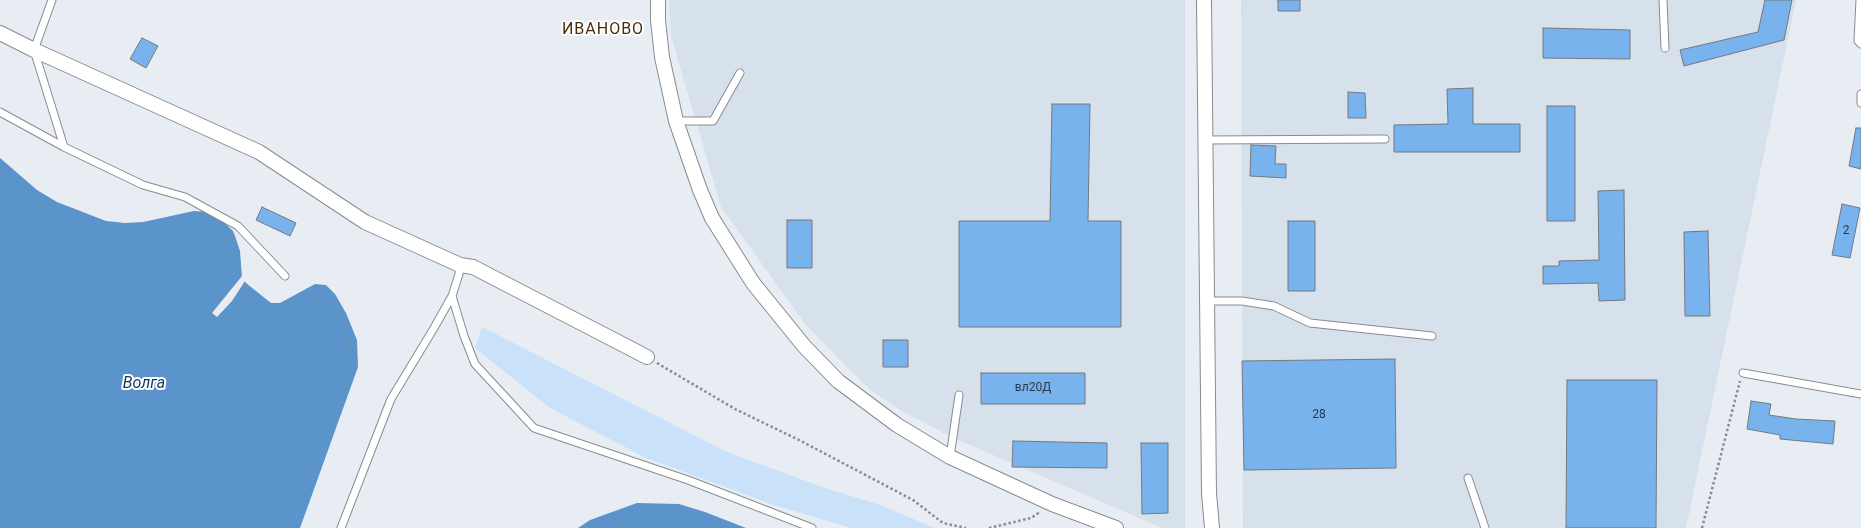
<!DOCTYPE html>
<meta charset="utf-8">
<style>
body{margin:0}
canvas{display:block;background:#e7edf3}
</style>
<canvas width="1861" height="528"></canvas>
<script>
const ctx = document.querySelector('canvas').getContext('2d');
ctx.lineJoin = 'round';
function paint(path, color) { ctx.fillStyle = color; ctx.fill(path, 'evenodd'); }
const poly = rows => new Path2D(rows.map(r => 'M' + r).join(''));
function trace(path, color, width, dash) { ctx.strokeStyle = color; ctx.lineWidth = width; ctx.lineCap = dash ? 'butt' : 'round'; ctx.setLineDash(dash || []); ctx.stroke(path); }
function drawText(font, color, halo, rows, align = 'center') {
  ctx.font = font + ' Roboto,sans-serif'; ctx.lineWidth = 4; ctx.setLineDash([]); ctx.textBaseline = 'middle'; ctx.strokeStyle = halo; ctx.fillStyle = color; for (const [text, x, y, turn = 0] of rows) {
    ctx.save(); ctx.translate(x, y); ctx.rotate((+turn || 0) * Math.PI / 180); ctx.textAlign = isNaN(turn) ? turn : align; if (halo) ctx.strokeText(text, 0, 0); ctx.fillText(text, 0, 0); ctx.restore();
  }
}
paint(poly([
 [669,0,1185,0,1185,528,1162,528,954,438,900,410,868,388,806,325,721,207,671,36],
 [1241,0,1796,0,1686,528,1243,528]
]), '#d6e1ec');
paint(poly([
 [482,327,727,452,825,488,877,504,935,528,851,528,774,505,646,458,550,408,475,348]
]), '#cae1fa');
paint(poly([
 [0,158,37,190,57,202,106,221,125,223,143,222,194,211,209,212,217,216,233,231,235,236,240,251,242,277,246,283,271,303,280,303,315,284,326,285,335,294,346,313,357,340,358,367,300,528,0,528],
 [637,503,679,504,705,512,746,528,578,528,590,520]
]), '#5b93cb');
paint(poly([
 [242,276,245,281,232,301,217,317,212,313]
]), '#e7edf3');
const building = poly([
 [1278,0,1300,0,1300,11,1278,11,1278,0],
 [1765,0,1792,0,1784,40,1684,66,1680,50,1758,32,1765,0],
 [1543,28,1630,30,1630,59,1543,58,1543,28],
 [142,38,158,46,146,68,130,59,142,38],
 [1473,88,1473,124,1520,124,1520,152,1394,152,1394,125,1448,124,1447,89,1473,88],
 [1348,92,1365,93,1366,118,1348,118,1348,92],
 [1052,104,1090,104,1088,221,1121,221,1121,327,959,327,959,221,1050,221,1052,104],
 [1547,106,1575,106,1575,221,1547,221,1547,106],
 [1856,128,1861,128,1861,169,1849,166,1856,128],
 [1251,145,1276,146,1275,164,1286,164,1286,178,1250,176,1251,145],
 [1624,190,1625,300,1599,301,1598,283,1543,284,1543,266,1559,266,1559,261,1599,260,1598,191,1624,190],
 [1842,204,1860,208,1850,258,1832,255,1842,204],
 [262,207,296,223,290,236,256,220,262,207],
 [787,220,812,220,812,268,787,268,787,220],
 [1288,221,1315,221,1315,291,1288,291,1288,221],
 [1708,231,1710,316,1685,316,1684,232,1708,231],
 [883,340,908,340,908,367,883,367,883,340],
 [1395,359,1396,468,1244,470,1242,361,1395,359],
 [981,373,1085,373,1085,404,981,404,981,373],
 [1567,380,1657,380,1656,528,1566,528,1567,380],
 [1751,401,1771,404,1769,415,1796,419,1835,421,1833,444,1780,439,1780,435,1747,429,1751,401],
 [1013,441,1107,443,1107,468,1012,467,1013,441],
 [1141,443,1168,443,1168,513,1142,514,1141,443]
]);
paint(building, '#79b3ed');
trace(building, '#74797f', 1);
const service = poly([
 [52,0,34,50,64,147],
 [1663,0,1665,48],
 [1860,0,1858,41,1861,44],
 [1861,94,1861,103],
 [0,112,64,147,143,185,185,197,238,226,285,276],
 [676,121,713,121,740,73],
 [1205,140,1385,139],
 [452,296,464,336,475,364,534,428,688,480,812,528],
 [1206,301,1242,301,1274,306,1310,323,1432,336],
 [1743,373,1861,394],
 [950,457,959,395],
 [1468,478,1485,528],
 [341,528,391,399,434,328,452,296,459,274,460,265]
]);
const minor = poly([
 [658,0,658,20,662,57,676,121,700,190,712,218,753,283,804,346,838,381,897,425,950,457,1052,504,1116,528],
 [1204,0,1209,493,1212,528],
 [0,33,34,50,259,152,365,222,460,265,473,267,647,357]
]);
trace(service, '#878c92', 9);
trace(minor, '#878c92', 16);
trace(poly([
 [227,241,232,232],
 [244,288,246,283],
 [349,346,358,344],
 [657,363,735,409,801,441,913,500,943,523,966,528],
 [989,528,1031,518,1040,512],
 [1702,528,1740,381]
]), '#888c91', 2.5, [2.5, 2.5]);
trace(service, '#fff', 7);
trace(minor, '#fff', 14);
drawText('12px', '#293949', null, [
 ["2",1846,231],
 ["вл20Д",1033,388],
 ["28",1319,415]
]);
ctx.letterSpacing = '1px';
drawText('16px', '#472e0c', '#fff', [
 ["ИВАНОВО",603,30]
]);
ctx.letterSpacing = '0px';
drawText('italic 16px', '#0e385e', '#fff', [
 ["Волга",144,384]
]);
</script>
